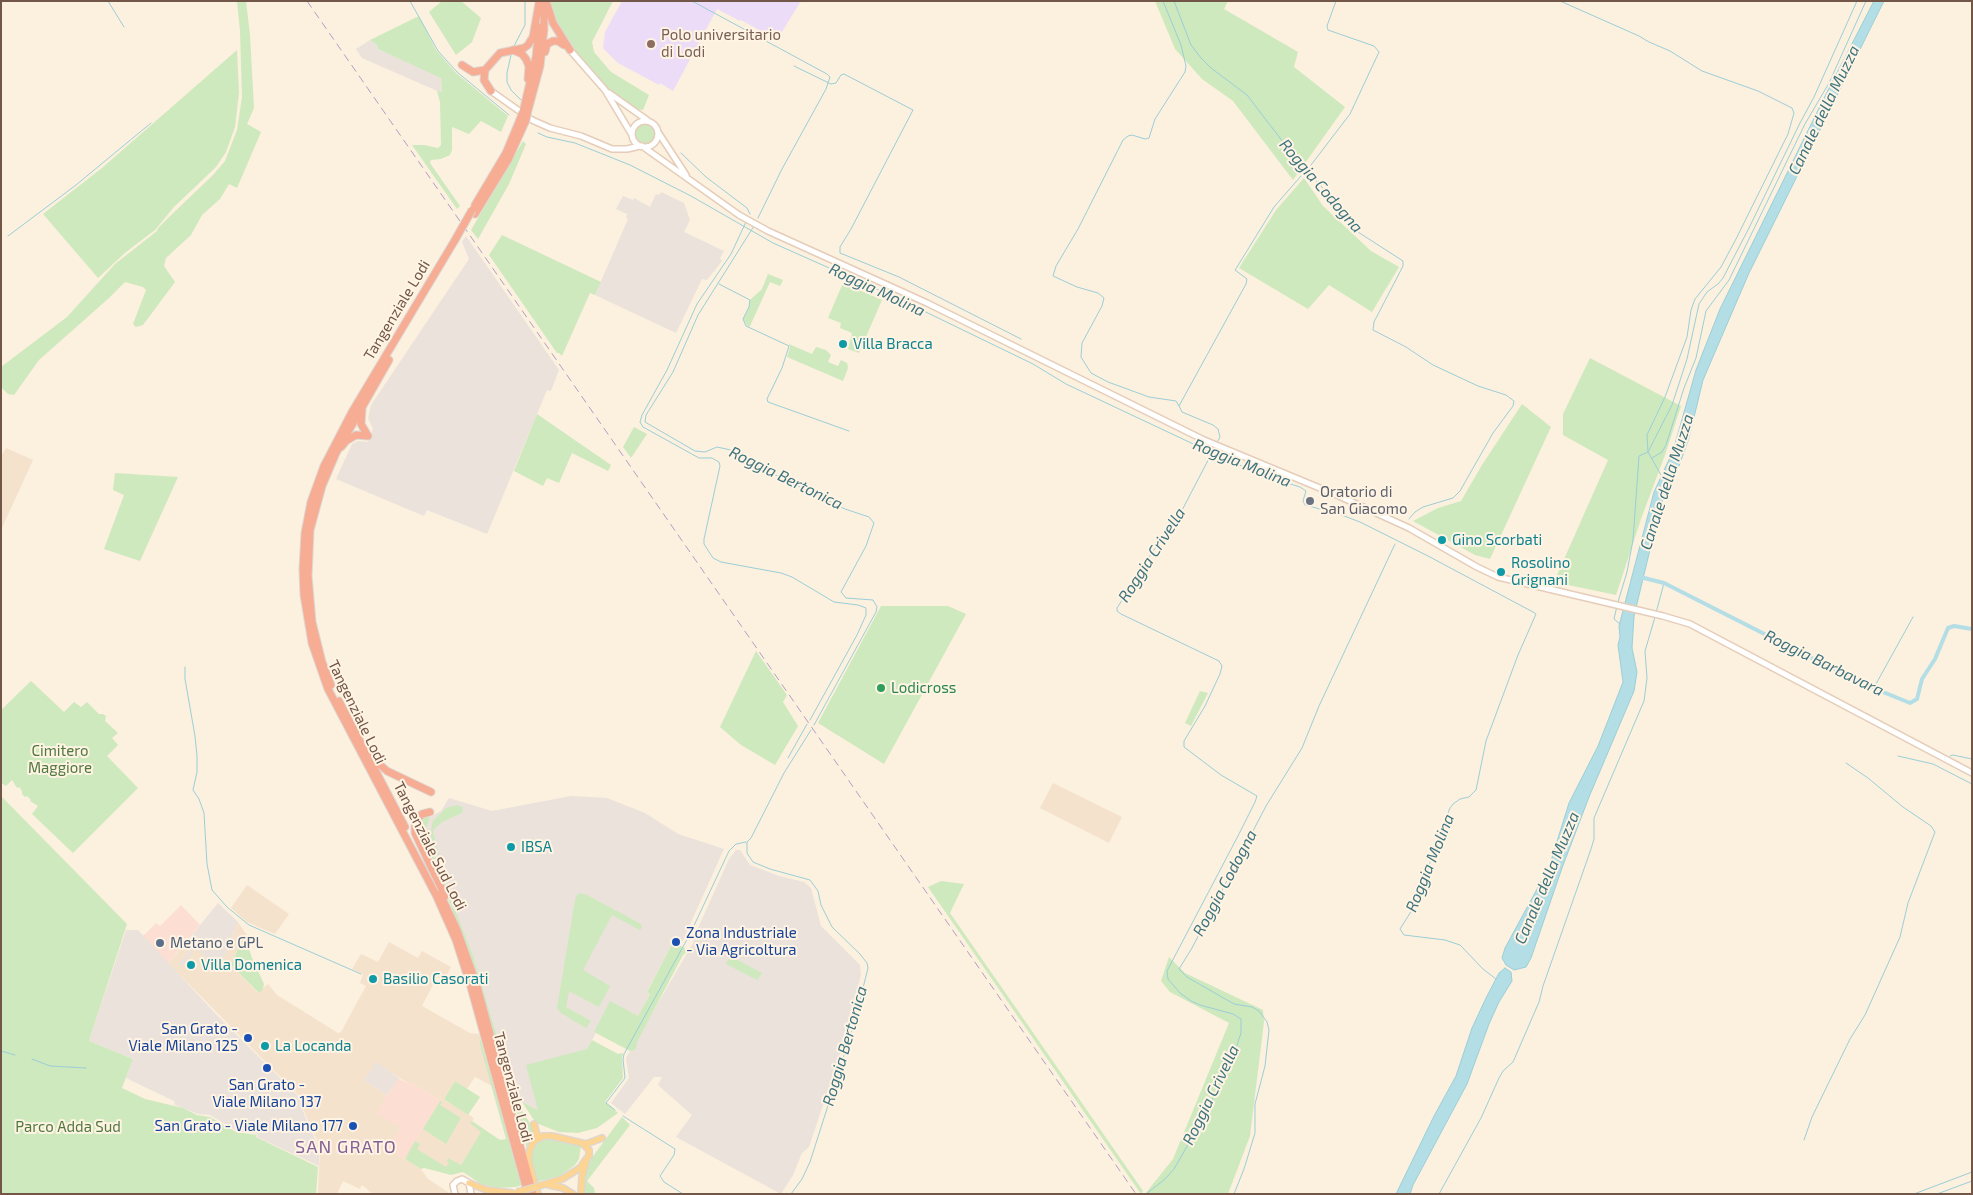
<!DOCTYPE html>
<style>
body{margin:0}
#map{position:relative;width:1973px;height:1195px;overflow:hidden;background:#fcf0de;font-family:"Exo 2",sans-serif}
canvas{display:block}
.frame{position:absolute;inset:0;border:2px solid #725647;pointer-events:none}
</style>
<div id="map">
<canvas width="1973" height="1195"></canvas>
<div class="frame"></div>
</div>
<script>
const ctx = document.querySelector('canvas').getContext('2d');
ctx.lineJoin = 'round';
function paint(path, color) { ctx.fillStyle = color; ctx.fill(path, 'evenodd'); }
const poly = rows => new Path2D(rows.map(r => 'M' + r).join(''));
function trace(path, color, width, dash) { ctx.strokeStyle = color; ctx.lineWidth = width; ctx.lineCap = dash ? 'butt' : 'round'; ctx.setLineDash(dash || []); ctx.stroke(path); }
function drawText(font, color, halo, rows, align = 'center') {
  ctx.font = font + ' "Exo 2",sans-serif'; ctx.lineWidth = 4; ctx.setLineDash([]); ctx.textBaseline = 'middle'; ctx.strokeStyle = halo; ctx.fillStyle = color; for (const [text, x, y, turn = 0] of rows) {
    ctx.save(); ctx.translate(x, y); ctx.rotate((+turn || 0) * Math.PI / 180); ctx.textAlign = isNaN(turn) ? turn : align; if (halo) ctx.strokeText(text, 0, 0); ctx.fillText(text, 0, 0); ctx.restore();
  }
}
paint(poly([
 [6,448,33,460,1,530,1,456],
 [1053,783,1122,817,1109,843,1040,808],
 [247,885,289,914,275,934,247,922,231,908],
 [238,922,247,935,242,939,231,965,258,993,268,984,277,995,338,1033,341,1032,366,986,360,983,363,974,352,969,361,954,378,962,389,942,418,958,422,951,451,967,444,981,437,977,422,1006,470,1033,479,1034,480,1045,492,1086,475,1077,467,1089,455,1081,444,1099,474,1118,471,1123,482,1131,461,1165,450,1172,411,1148,440,1101,409,1081,408,1083,376,1063,364,1080,387,1095,377,1113,401,1128,388,1148,421,1169,428,1179,451,1194,373,1194,362,1185,360,1189,343,1181,337,1194,318,1194,320,1147,303,1109,303,1100,168,963,184,945,190,951,179,964,180,966,196,948,220,967]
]), '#f4e2cd');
paint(poly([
 [181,905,200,925,168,963,142,937,156,923,160,926],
 [398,1078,407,1083,409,1081,440,1101,405,1159,388,1148,401,1128,376,1113]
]), '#fdded2');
paint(poly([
 [370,40,377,45,378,49,441,77,442,93,362,58,356,49],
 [661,192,684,203,690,220,684,232,724,251,720,258,722,261,707,280,702,279,676,333,595,295,628,219,626,217,627,214,616,209,623,196,633,200,634,198,650,207,656,194,659,195],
 [466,236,559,370,551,391,547,390,487,534,427,510,424,516,336,479,352,444,358,441,368,442,373,429,368,418,371,405,469,259,462,242],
 [571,796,607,798,645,813,678,834,724,849,683,940,680,945,673,942,647,991,650,994,638,1016,594,1032,596,1033,587,1049,538,1110,516,1099,473,955,439,868,428,840,426,829,430,817,441,811,449,798,492,811],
 [736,850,740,850,750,865,779,876,804,882,811,888,821,926,860,965,861,974,850,1024,809,1147,802,1153,793,1175,781,1194,676,1137,692,1115,658,1085,662,1077,654,1077,625,1114,611,1103,629,1078,626,1058,693,943,694,937,729,859],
 [218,903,238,922,220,967,213,961,212,963,196,948,181,967,178,964,190,951,184,945],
 [126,930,138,930,213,1011,302,1100,302,1109,319,1148,319,1166,257,1137,258,1134,237,1131,210,1115,198,1114,175,1105,174,1101,126,1078,133,1059,89,1041],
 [376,1062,399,1078,387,1095,364,1080]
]), '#eae2db');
paint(poly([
 [622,1,801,1,777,40,741,20,740,21,717,9,673,91,660,83,659,85,618,63,603,48,605,32]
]), '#eddcf8');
paint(poly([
 [237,1,246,1,250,35,254,108,247,124,261,132,237,188,229,184,220,199,202,215,191,235,166,258,164,266,175,282,143,325,136,327,133,324,146,290,143,287,125,282,109,298,39,360,14,395,8,394,1,387,1,367,67,317,115,264,157,231,158,228,168,218,213,175,225,161,237,130,242,97,240,31],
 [442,1,461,1,481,18,472,42,456,55,429,12],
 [550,1,613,1,592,42,594,52,611,72,649,95,643,110,635,109,606,88,570,47,550,10],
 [1155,1,1228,1,1224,9,1298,52,1294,67,1345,107,1293,180,1233,101,1202,79,1175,49],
 [419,16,436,50,456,73,508,116,501,132,481,121,469,134,452,127,452,150,450,155,441,159,431,160,430,163,460,206,457,209,412,145,424,145,438,148,441,145,440,102,437,91,442,92,441,78,378,49,377,45,370,40],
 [237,50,239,93,235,127,226,152,216,167,174,207,155,230,126,252,98,278,43,214,102,168],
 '634 134a11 11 0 1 1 22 0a11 11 0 1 1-22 0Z',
 [523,141,526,144,509,184,478,239,471,230],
 [1304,178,1323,206,1371,251,1399,267,1372,312,1329,285,1308,309,1239,268,1276,210],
 [502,235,601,282,595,295,590,293,562,356,559,353,557,353,489,255],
 [768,274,783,280,780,286,770,282,750,326,748,327,743,319,749,307,750,300,762,289],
 [843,283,882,300,859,353,848,349,852,333,840,328,841,323,828,318],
 [789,344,812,354,816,347,826,350,831,355,828,362,838,366,841,360,847,363,848,368,843,381,787,357,790,347],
 [1590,358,1681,406,1665,455,1641,519,1616,595,1554,582,1608,460,1563,435,1563,414],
 [1522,404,1551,427,1490,559,1475,555,1413,521,1438,508,1461,501,1482,465],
 [537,414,611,465,608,471,572,453,559,483,547,478,543,486,514,471],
 [634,427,647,434,631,458,623,447],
 [115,473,178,477,140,561,104,549,124,495,113,490],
 [881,606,948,606,966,614,884,764,818,723],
 [756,651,787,695,783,702,798,726,775,765,741,745,720,727],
 [31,681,64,712,74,702,81,707,87,702,99,714,103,714,106,716,105,721,118,733,112,738,118,745,107,756,138,788,73,853,32,814,38,806,30,801,31,800,27,796,25,797,22,794,22,791,19,787,17,788,12,780,6,786,1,783,1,710],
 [1200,691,1208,693,1191,726,1185,723],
 [1,796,127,924,89,1041,133,1059,122,1088,145,1099,183,1108,197,1115,210,1117,236,1132,257,1135,256,1137,318,1167,316,1194,1,1194],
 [457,805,463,807,462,813,442,822,433,830,438,853,441,853,438,855,430,833,433,821,446,808],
 [423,815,430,817,426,829,428,840,473,955,517,1103,535,1131,532,1141,527,1148,470,956,444,888,424,849,416,827],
 [941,881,964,884,950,913,1143,1191,1141,1194,928,887],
 [580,893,587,895,641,924,642,927,640,930,612,915,583,970,610,986,599,1007,569,991,566,1007,591,1021,586,1028,561,1013,557,1008,575,900,577,895],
 [245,936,252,958,264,984,263,989,259,993,231,965,242,939],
 [673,942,685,948,686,953,683,955,636,1044,637,1045,635,1050,630,1051,594,1032,610,1001,638,1016,650,994,647,992],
 [730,956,762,973,757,980,726,964],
 [1169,957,1185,973,1263,1010,1264,1022,1250,1136,1228,1194,1145,1194,1173,1159,1229,1023,1170,992,1161,981],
 [479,1034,522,1185,516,1187,497,1188,481,1184,463,1172,451,1175,424,1168,421,1169,405,1159,415,1141,420,1144,417,1149,446,1167,449,1163,447,1161,448,1158,461,1165,481,1132,470,1123,472,1121,500,1140,506,1139,480,1045],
 [592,1040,618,1054,623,1053,622,1057,623,1078,605,1102,618,1113,597,1128,578,1133,559,1132,536,1123,522,1102,538,1110,526,1065,587,1049],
 [455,1081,480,1097,468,1115,444,1099],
 [440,1101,442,1102,440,1105,461,1118,446,1144,423,1129],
 [622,1117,630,1125,587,1181,594,1188,595,1194,583,1194,584,1179,588,1163],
 [549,1138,581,1145,579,1159,575,1165,560,1176,536,1182,530,1156,535,1144]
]), '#cfe9be');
const water = poly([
 [1874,1,1884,1,1749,273,1703,380,1689,438,1679,466,1661,504,1634,616,1632,648,1637,672,1634,691,1589,797,1562,868,1531,958,1526,967,1514,970,1506,965,1502,958,1505,948,1549,867,1569,803,1598,746,1623,682,1618,645,1620,637,1619,626,1654,492,1673,451,1696,370,1720,309,1824,98,1874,1],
 [1505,968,1511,972,1512,981,1499,1002,1489,1024,1467,1084,1413,1185,1410,1194,1396,1194,1434,1116,1456,1076,1472,1028,1486,998,1499,973,1505,968]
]);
paint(water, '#b4dee5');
trace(water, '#9aced7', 1);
trace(poly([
 [108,1,124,27],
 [410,1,438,51,457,72,509,115],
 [692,1,827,74,830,77,826,89,782,169,758,218],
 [1163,1,1181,45,1186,66,1185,72,1155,119,1149,138,1145,139,1132,135,1128,136,1123,140,1078,229,1056,266,1053,276,1077,287,1098,293,1104,298,1102,306,1082,343,1081,357,1091,373,1108,382,1149,397,1176,401,1179,406],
 [1174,1,1191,45,1201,58,1211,68,1247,95,1293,155,1321,186,1358,232,1403,261,1403,266,1374,322,1373,330,1406,347,1433,365,1478,386,1506,395,1514,401,1513,406,1493,433,1460,491,1453,498,1423,507,1415,512,1409,519],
 [1560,1,1639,36,1649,42,1670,51,1702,71,1758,91,1792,108,1794,113,1788,134,1736,239,1721,267,1695,299,1691,310,1687,337,1665,397,1647,435,1648,452,1661,475],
 [514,46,525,25,525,1],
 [511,55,507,73,507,82,511,90,521,100],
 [794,66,831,84,836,83,841,75,844,74,913,110,851,229,840,247,840,253,899,277,1021,339],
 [538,133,547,137,575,143,630,165,691,196,773,243,899,299,1033,364,1066,384,1223,458,1265,476,1300,487,1306,491,1303,501,1305,505,1339,514,1360,522,1428,556,1533,612,1536,614,1518,655,1486,741,1476,790,1469,797,1460,799,1453,804,1450,808,1440,832,1417,902,1400,929,1404,935,1445,940,1460,945,1483,969,1496,979],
 [681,153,706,177,747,208,750,214],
 [1311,165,1350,114,1379,52,1374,46,1328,30,1327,26,1336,1],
 [746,222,731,254,697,304,667,370,642,415,640,422,643,427,699,458,712,458,719,462,720,466,704,539,704,544,713,558,721,562,781,573,792,577,834,602,858,605,866,608,866,615,857,635,810,720],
 [754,226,698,315,673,372,646,415,645,422,695,451,705,452,717,447,731,450,753,464,845,509,869,517,874,523,866,546,841,592,846,598,873,600,877,607,876,612,814,725],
 [8,236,76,185,151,123],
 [719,284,750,300,749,307,743,319,746,326,789,346,782,368,767,399,768,402,849,431],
 [1216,444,1220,437,1218,429,1213,425,1182,412,1179,406,1246,284,1247,279,1235,270,1237,267,1274,207,1301,176],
 [1652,458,1662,452,1666,445,1684,388,1696,358,1706,311,1729,280,1805,124,1829,83,1866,1],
 [1618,602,1627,572,1633,540,1639,456,1648,452,1672,405,1687,359,1699,304,1707,292,1718,284,1723,278,1749,228,1800,123,1814,97,1857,1],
 [1617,606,1614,619,1620,624],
 [1656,613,1664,583],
 [185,667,185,679,195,736,197,756,197,772,193,790,199,799,204,813,207,864,212,890,227,907,249,925,361,974],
 [1876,684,1913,617],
 [1898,756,1933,764,1972,784],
 [1950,756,1953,755,1972,759],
 [788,758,807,724],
 [1,1051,15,1055],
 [32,1059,50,1066,86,1068],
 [615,1110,606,1103,625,1078,623,1059,624,1054,690,934,729,851,736,844,746,842],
 [623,1116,675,1149,674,1155,660,1176,664,1182,683,1194],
 [1804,1140,1812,1117,1850,1039,1865,1015,1900,937,1908,903,1935,832,1931,826,1903,807,1868,778,1846,763],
 [791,1194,802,1179,810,1162,854,1024,868,968,867,963,860,954,832,927,821,905,818,891,810,880,770,869,753,862,747,853,747,842,751,838,784,773,811,730],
 [1146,1194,1164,1180,1174,1169,1206,1113,1235,1051,1241,1033,1241,1019,1233,1014,1200,1005,1191,1001,1180,993,1168,979,1167,971,1239,834,1255,802,1257,796,1221,775,1184,747,1184,741,1205,706,1220,674,1222,666,1219,661,1121,614,1117,611,1117,608,1153,551,1179,516,1215,447],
 [1234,1194,1244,1169,1255,1133,1255,1104,1265,1066,1269,1030,1267,1022,1259,1011,1252,1007,1234,1004,1187,977,1179,969,1192,948,1266,806,1302,748,1319,706,1395,544],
 [1439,1194,1481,1118,1499,1078,1503,1071,1513,1062,1539,1002,1543,986,1591,849,1594,839,1594,818,1644,701,1647,678,1645,651,1655,617],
 [1914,1194,1972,1172],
 [1937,1194,1972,1181]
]), '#9aced7', 1);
trace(poly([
 [1640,577,1664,583,1861,683,1910,703,1917,699,1922,679,1935,659,1948,628,1954,626,1972,629]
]), '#b4dee5', 4);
const secondary = poly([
 [570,50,605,90,632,135],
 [491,91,532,120,550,128,581,136,612,149,627,149,640,146],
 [609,93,647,120],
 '632 134a13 13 0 1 1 26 0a13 13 0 1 1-26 0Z',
 [658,132,686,175],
 [642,146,739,215,768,231,927,303,1204,440,1339,496,1409,528,1477,567,1498,577,1663,616,1690,624,1972,773],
 [455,1194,453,1185,457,1181,462,1179,469,1183,471,1194]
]);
const primary = poly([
 [534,1124,537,1135,530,1149,528,1160,538,1194],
 [536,1140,543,1136,552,1136,586,1144,602,1138],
 [583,1144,589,1150,589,1156],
 [469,1183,487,1190,512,1193],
 [549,1185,563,1188,573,1194],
 [539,1186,562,1179,580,1168,587,1158],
 [581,1194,582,1176,586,1161]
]);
const highway = poly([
 [547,4,553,23,570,50],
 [513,50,522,54,526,59,529,66,528,79],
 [545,52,547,44,553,41,558,41,564,45],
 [462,65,473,72,485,70],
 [491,91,484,80,485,70,500,53,524,48,528,45,533,37,539,3],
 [523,112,536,57,539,27],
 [527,114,540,66,544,29,544,1],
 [475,205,506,153,521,117],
 [475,214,508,160,526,120],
 [455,240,352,412,324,466,311,502,305,533,303,569,304,595,312,643,328,689,437,897,456,940,471,987,528,1194],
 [362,409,361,424,368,436],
 [341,447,346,441,356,435,368,436],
 [331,685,322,662,312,622,308,576,310,530,322,486,336,453,389,360],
 [339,701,405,827],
 [370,752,378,763,387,771,431,792],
 [430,812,422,814,418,818,415,824,415,833,445,896],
 [440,894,457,930,477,986,533,1194]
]);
trace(secondary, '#e5cdb9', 8);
trace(primary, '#ddd6d3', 8);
trace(highway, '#ddd6d3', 9);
trace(secondary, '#fff', 5);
trace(primary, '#fcd595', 5.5);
trace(highway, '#f7ad94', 7);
trace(poly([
 [307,1,1136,1194]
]), '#b29ec4', 1, [8, 5]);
const primaryBridge = poly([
 [517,1192,539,1186]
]);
const highwayBridge = poly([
 [521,117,523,112],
 [526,120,527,114],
 [455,240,472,210]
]);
trace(primaryBridge, '#ddd6d3', 8, []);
trace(highwayBridge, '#ddd6d3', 9, []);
trace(primaryBridge, '#fcd595', 5.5);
trace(highwayBridge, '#f7ad94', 7);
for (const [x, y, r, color] of [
 [651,44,5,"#8d6e63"],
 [843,344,5,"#0f9aa8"],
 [1310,501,5,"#6b7280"],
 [1442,540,5,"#0f9aa8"],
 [1501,572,5,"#0f9aa8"],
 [881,688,5,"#2e9e5b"],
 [511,847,5,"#0f9aa8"],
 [676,942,5,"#1a4fb4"],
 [160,943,5,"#5c6f8a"],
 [191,965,5,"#0f9aa8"],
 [373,979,5,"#0f9aa8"],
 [248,1038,5,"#1a4fb4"],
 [265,1046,5,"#0f9aa8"],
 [267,1068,5,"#1a4fb4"],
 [353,1126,5,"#1a4fb4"]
]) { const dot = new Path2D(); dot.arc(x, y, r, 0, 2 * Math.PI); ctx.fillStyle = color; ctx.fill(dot); trace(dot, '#fff4e4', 2); }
drawText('15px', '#785e54', '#fff4e4', [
 ["Polo universitario",661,35],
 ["di Lodi",661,52]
], 'left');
drawText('15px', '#725647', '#fff4e4', [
 ["Tangenziale Lodi",397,310,-59],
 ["Tangenziale Lodi",357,712,64],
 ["Tangenziale Sud Lodi",430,846,63],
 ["Tangenziale Lodi",513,1087,75]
]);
drawText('15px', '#0d838f', '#fff4e4', [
 ["Villa Bracca",853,344],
 ["Gino Scorbati",1452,540],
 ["Rosolino",1511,563],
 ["Grignani",1511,580],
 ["IBSA",521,847],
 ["Villa Domenica",201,965],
 ["Basilio Casorati",383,979],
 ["La Locanda",275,1046]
], 'left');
drawText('15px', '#5b616d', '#fff4e4', [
 ["Oratorio di",1320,492],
 ["San Giacomo",1320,509]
], 'left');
drawText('15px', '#27864d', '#fff4e4', [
 ["Lodicross",891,688]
], 'left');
drawText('15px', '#50783f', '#fff4e4', [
 ["Cimitero",60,751],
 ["Maggiore",60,768],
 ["Parco Adda Sud",68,1127]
]);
drawText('15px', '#164399', '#fff4e4', [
 ["Zona Industriale",686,933,"left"],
 ["- Via Agricoltura",686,950,"left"],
 ["San Grato -",238,1029],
 ["Viale Milano 125",238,1046],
 ["San Grato -",267,1085,"center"],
 ["Viale Milano 137",267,1102,"center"],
 ["San Grato - Viale Milano 177",343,1126]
], 'right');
drawText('15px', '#4e5e75', '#fff4e4', [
 ["Metano e GPL",170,943]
], 'left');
drawText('italic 16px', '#3e747f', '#fff4e4', [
 ["Canale della Muzza",1824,110,-64],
 ["Roggia Codogna",1321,186,49],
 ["Roggia Molina",877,290,25],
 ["Roggia Molina",1242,463,22],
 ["Roggia Bertonica",786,478,26],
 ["Canale della Muzza",1667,482,-72],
 ["Roggia Crivella",1152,555,-57],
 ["Roggia Barbavara",1824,663,26],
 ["Roggia Molina",1430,863,-68],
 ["Canale della Muzza",1547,878,-67],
 ["Roggia Codogna",1225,883,-62],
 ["Roggia Bertonica",845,1046,-74],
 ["Roggia Crivella",1211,1095,-64]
]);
ctx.letterSpacing = '1px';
drawText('18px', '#846296', '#fff4e4', [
 ["SAN GRATO",346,1147]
]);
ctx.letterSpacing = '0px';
</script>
